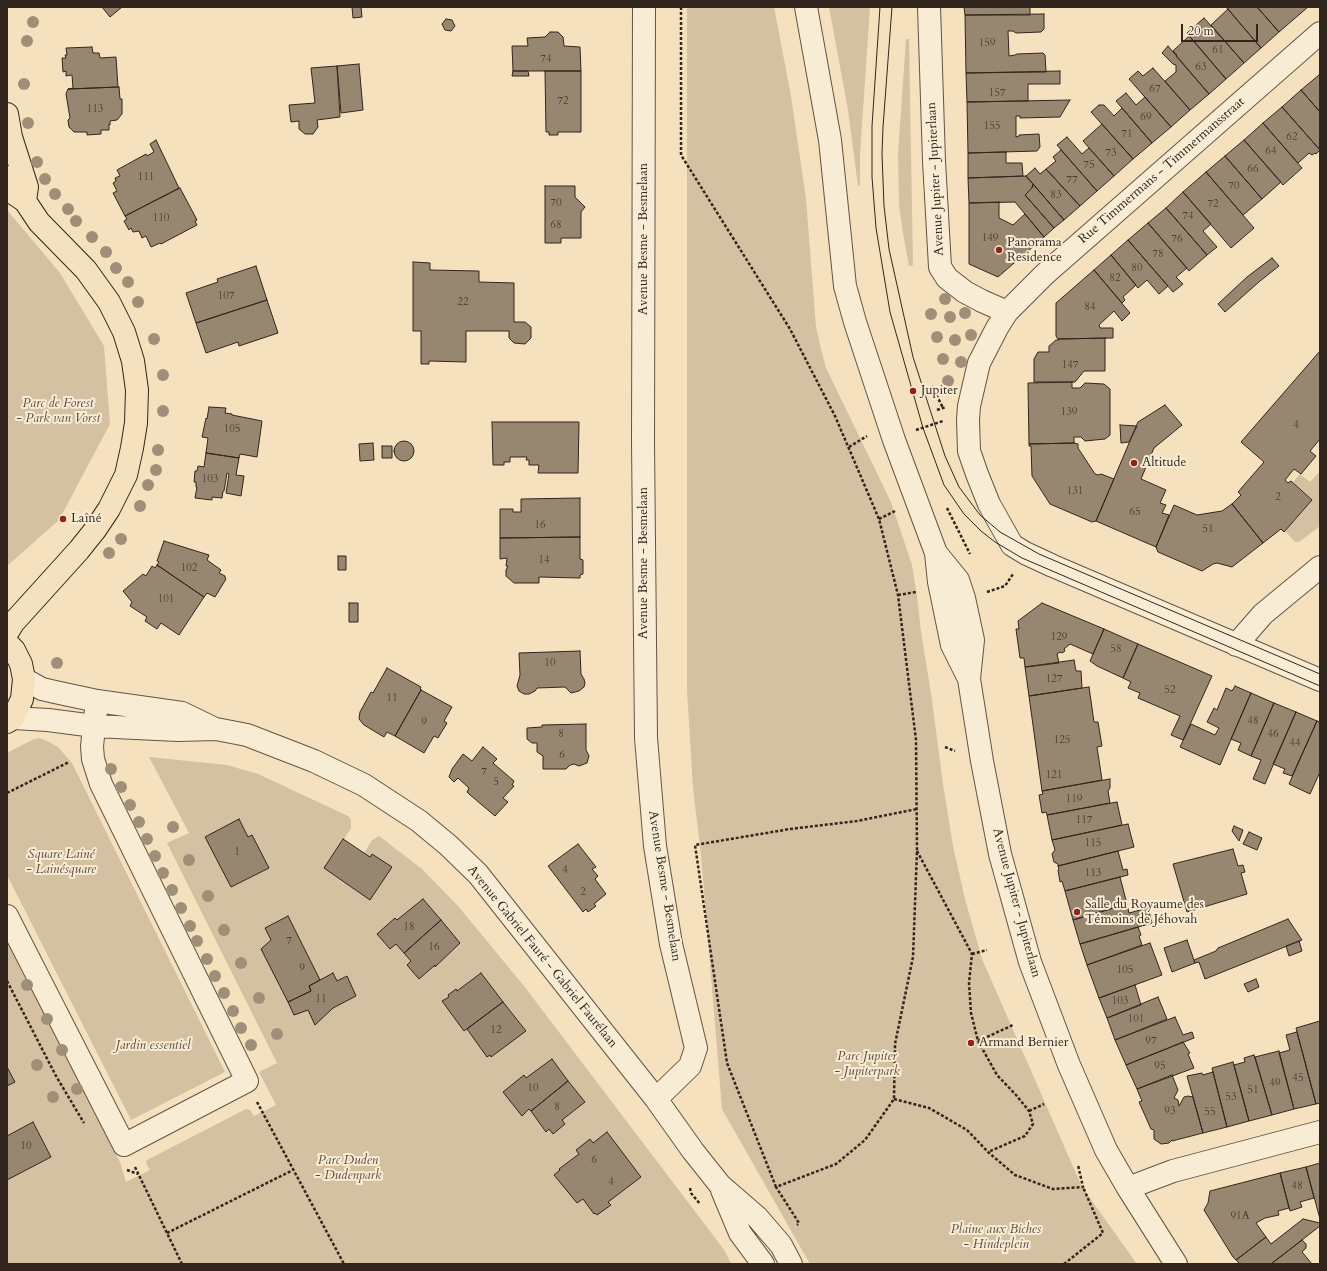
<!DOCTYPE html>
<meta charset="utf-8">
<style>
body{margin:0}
#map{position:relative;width:1327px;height:1271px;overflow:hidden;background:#f5e1bd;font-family:Cardo,serif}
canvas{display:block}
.frame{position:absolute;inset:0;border:8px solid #32251e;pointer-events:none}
.scale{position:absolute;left:1181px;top:24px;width:77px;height:18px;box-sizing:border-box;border:2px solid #32251e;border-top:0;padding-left:5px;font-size:12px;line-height:14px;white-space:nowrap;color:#32251e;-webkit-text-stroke:3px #f8ecd4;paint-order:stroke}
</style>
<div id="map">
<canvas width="1327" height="1271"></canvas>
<div class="frame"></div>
<div class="scale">20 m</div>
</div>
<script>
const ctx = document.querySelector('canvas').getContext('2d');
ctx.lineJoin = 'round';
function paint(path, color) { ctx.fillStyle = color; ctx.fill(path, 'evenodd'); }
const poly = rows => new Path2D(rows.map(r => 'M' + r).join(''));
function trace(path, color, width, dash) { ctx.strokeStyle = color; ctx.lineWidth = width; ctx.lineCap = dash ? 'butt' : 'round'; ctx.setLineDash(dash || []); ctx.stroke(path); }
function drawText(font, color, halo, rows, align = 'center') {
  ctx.font = font + ' Cardo,serif'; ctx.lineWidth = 4; ctx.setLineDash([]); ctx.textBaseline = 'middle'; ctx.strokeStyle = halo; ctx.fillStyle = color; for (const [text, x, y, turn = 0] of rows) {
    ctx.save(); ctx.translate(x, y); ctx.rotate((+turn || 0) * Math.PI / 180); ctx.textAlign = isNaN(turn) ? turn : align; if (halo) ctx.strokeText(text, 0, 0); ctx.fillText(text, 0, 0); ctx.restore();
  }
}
paint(poly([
 [687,7,774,7,791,96,806,199,816,327,821,349,826,368,891,502,912,565,917,596,921,632,931,693,943,784,953,846,965,899,982,959,1082,1187,1137,1264,810,1264,722,1109,701,855,693,788,687,690],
 [829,7,870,7,860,154,860,185,858,186,848,110],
 [906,39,909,39,913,265,909,266,903,233,899,205,898,154],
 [7,210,60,273,104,346,110,424,59,520,7,566],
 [1320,471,1320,526,1299,542,1295,542,1285,531,1312,500,1293,482,1300,474,1310,482],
 [39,738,45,740,58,747,72,763,225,1072,131,1120,7,875,7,753,32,740],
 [149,757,227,765,258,774,348,816,351,820,351,828,344,839,364,853,372,840,379,836,422,869,458,906,524,986,725,1251,731,1264,7,1264,7,1180,51,1157,33,1122,7,1136,7,1086,15,1082,7,1067,7,937,120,1162,126,1182,150,1170,146,1163,147,1160,246,1109,250,1110,254,1116,276,1105,259,1072,277,1063,167,843,189,833]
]), '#d4c1a2');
const building = poly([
 [102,7,122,7,110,17,102,7],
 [352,7,361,7,362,17,353,18,352,7],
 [964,7,1030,7,1030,15,965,15,964,7],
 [1226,7,1257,7,1279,32,1261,48,1226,7],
 [1257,7,1308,7,1279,32,1257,7],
 [1228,9,1261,48,1244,63,1211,25,1228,9],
 [1044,14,1044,29,1041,32,1016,33,1013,31,1008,31,1009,56,1015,55,1017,54,1043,53,1045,55,1046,72,966,73,965,15,1044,14],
 [1204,18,1244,63,1226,79,1187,33,1204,18],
 [446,19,452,20,455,26,451,31,445,30,442,24,446,19],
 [550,32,558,32,563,37,564,46,580,47,581,71,513,71,512,46,528,46,527,38,545,37,550,32],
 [1189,36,1226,79,1209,94,1176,56,1177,55,1173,51,1189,36],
 [1168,46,1209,94,1190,110,1165,81,1176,72,1176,65,1173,64,1162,53,1168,46],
 [92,47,93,53,99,53,100,58,116,57,118,87,68,89,73,88,72,75,66,76,66,71,63,72,62,58,66,58,65,55,67,55,66,48,92,47],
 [359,64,363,110,341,113,337,66,359,64],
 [337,66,340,117,317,120,318,127,313,134,305,134,299,129,299,121,291,122,289,105,315,103,311,68,337,66],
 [1153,68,1190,110,1171,127,1129,79,1138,71,1143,76,1153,68],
 [513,71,528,71,529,76,512,76,513,71],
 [545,71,581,71,581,132,558,132,558,135,549,135,549,132,546,132,545,71],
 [1060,71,1060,84,1028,84,1028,101,967,102,966,73,1060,71],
 [1319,75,1320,77,1320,112,1301,90,1319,75],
 [119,87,120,99,122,99,122,114,117,120,110,121,110,125,109,124,109,130,101,130,101,134,87,135,87,132,74,132,69,127,68,120,70,118,66,94,68,89,119,87],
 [1301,90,1320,112,1320,150,1282,107,1301,90],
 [1126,93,1136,105,1145,97,1171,127,1152,143,1116,101,1126,93],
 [1070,100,1060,117,1020,118,1020,116,1016,116,1016,137,1019,136,1019,135,1039,134,1040,147,1037,151,968,153,967,102,1070,100],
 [1099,105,1104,105,1114,116,1122,108,1152,143,1133,159,1091,112,1099,105],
 [1282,107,1320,150,1316,154,1315,153,1312,155,1309,153,1298,163,1263,123,1282,107],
 [1263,123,1302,168,1283,185,1244,140,1263,123],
 [1102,124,1133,159,1114,176,1083,141,1102,124],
 [1067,137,1082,154,1089,148,1114,176,1097,191,1057,145,1067,137],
 [156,140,179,188,125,216,113,193,117,191,113,183,116,181,115,178,120,176,117,170,146,154,147,156,154,152,150,144,156,140],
 [1244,140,1281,182,1262,199,1225,156,1244,140],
 [1061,150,1097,191,1080,206,1046,169,1056,161,1053,157,1061,150],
 [1006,152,1006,163,1022,163,1023,176,968,178,968,153,1006,152],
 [1225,156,1262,199,1243,215,1206,172,1225,156],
 [1035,168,1040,174,1046,169,1080,206,1064,220,1026,176,1035,168],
 [1206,172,1254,228,1231,248,1183,192,1206,172],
 [1026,176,1033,184,1032,188,1025,195,1054,228,1044,237,1015,202,969,203,968,178,1026,176],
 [1033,184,1064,220,1054,228,1025,195,1032,188,1033,184],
 [545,186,575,186,575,197,585,207,581,212,581,238,561,238,561,243,545,243,545,186],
 [180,188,197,220,195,221,197,225,161,244,160,243,151,247,146,236,142,238,139,231,133,232,131,228,129,230,124,221,127,219,125,216,180,188],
 [1183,192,1211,224,1203,231,1217,247,1207,255,1166,208,1183,192],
 [999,202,999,218,1013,225,1025,214,1044,237,998,277,969,264,969,203,999,202],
 [1166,208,1207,255,1189,271,1148,223,1166,208],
 [1148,223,1187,268,1176,277,1183,284,1173,292,1128,240,1148,223],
 [1128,240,1168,286,1159,294,1147,280,1138,288,1111,255,1128,240],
 [1111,255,1136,285,1123,297,1125,300,1122,303,1094,270,1111,255],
 [1272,258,1279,266,1260,281,1225,312,1218,304,1247,277,1272,258],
 [413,262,430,263,430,270,479,271,479,282,514,283,514,322,525,322,531,327,531,338,525,344,514,343,509,338,509,331,466,331,466,362,429,361,429,364,421,364,421,331,413,331,413,262],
 [256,266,267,300,196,323,186,293,218,282,217,279,256,266],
 [1094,270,1130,313,1122,321,1114,311,1099,325,1100,328,1113,328,1113,338,1058,339,1056,336,1056,303,1094,270],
 [267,300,278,333,239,346,238,342,206,353,196,323,267,300],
 [1105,338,1105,371,1084,371,1075,382,1034,382,1034,359,1038,352,1049,352,1049,346,1056,340,1059,340,1058,339,1105,338],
 [1320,351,1320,439,1310,451,1316,456,1301,474,1294,469,1285,480,1288,483,1291,481,1312,500,1284,532,1281,529,1263,543,1232,504,1241,495,1238,492,1264,462,1241,442,1320,351],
 [1072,382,1072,388,1080,388,1085,383,1104,384,1110,389,1110,435,1105,439,1085,441,1081,437,1074,437,1074,443,1029,444,1028,383,1072,382],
 [1165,405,1182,425,1154,448,1141,479,1166,490,1160,503,1166,505,1162,513,1169,515,1156,547,1096,521,1138,422,1165,405],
 [209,407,226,408,225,413,232,414,232,415,262,421,257,457,240,454,239,458,206,453,208,438,202,437,206,418,207,419,209,407],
 [492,422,579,422,578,473,538,473,539,465,529,465,529,460,526,460,527,457,510,457,510,462,504,462,504,465,493,465,492,422],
 [1120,425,1137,426,1129,442,1121,443,1120,425],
 '394 451a10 10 0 1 1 20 0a10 10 0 1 1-20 0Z',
 [373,443,374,460,360,461,359,444,373,443],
 [1074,443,1078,444,1078,448,1095,474,1098,475,1101,474,1114,479,1096,521,1092,522,1050,504,1032,476,1031,446,1029,446,1029,444,1074,443],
 [382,446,392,446,392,458,382,458,382,446],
 [206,453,239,458,236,475,244,476,241,496,226,493,229,474,227,473,224,491,223,491,222,498,212,497,212,500,195,498,197,487,196,487,196,482,194,482,195,471,197,471,198,466,204,467,206,453],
 [580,498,580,537,500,538,500,509,513,509,513,512,521,512,521,499,580,498],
 [1232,504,1263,543,1232,567,1217,563,1213,564,1202,571,1158,552,1156,547,1174,505,1197,515,1222,511,1232,504],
 [580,537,580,559,583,560,583,574,580,575,580,578,539,577,539,583,514,583,506,576,506,570,508,566,506,566,507,558,500,559,500,538,580,537],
 [164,541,209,555,207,560,221,570,219,573,225,576,225,578,226,579,215,597,207,593,204,597,157,565,159,562,157,561,164,541],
 [338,556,346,556,346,570,338,570,338,556],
 [157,565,204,597,179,635,161,623,157,629,145,621,147,617,130,606,132,602,123,591,143,574,146,576,152,566,155,568,157,565],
 [349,603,358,603,358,622,349,622,349,603],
 [1042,603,1104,629,1093,654,1070,644,1064,649,1065,651,1062,653,1060,652,1057,654,1059,663,1025,667,1024,658,1020,658,1016,629,1019,629,1018,621,1042,603],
 [1104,629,1138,644,1123,678,1097,666,1090,661,1104,629],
 [1138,644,1212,676,1183,740,1171,735,1180,716,1138,698,1140,693,1128,688,1131,682,1123,678,1138,644],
 [580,651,581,674,584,679,585,683,584,687,579,691,571,693,565,687,537,688,535,691,529,694,524,694,519,691,517,686,520,675,519,653,580,651],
 [1074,660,1076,671,1081,671,1082,688,1029,696,1025,667,1074,660],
 [387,668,421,687,420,689,421,690,395,736,387,732,384,737,364,725,359,719,360,712,371,692,373,693,387,668],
 [1235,686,1251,693,1220,765,1180,747,1191,724,1215,735,1219,728,1207,722,1214,708,1217,710,1226,688,1232,691,1235,686],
 [1089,687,1094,722,1098,722,1102,746,1097,747,1102,780,1042,791,1029,696,1089,687],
 [421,690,452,707,444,721,447,723,438,738,434,736,424,753,395,736,421,690],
 [1251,693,1274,703,1251,756,1238,750,1241,743,1231,739,1251,693],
 [1274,703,1296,712,1265,784,1253,779,1261,760,1251,756,1274,703],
 [1296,712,1317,721,1292,776,1283,773,1285,769,1273,764,1296,712],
 [1317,721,1320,722,1320,772,1310,794,1289,784,1317,721],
 [586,724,586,750,589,756,587,763,579,766,574,764,570,765,566,769,543,769,543,756,537,752,537,743,532,743,527,739,527,728,542,727,542,725,586,724],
 [483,747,497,759,493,763,514,781,512,785,514,786,503,798,508,802,495,816,469,794,467,792,469,788,458,778,454,782,449,777,452,769,463,754,472,761,483,747],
 [1110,779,1110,788,1108,791,1110,803,1047,815,1046,812,1042,813,1039,795,1043,794,1042,791,1110,779],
 [1117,802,1122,825,1052,840,1047,815,1117,802],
 [239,819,248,837,252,835,269,868,231,887,205,837,239,819],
 [1128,824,1134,847,1058,866,1058,864,1054,862,1052,854,1055,850,1052,840,1128,824],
 [1234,826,1243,830,1239,841,1232,831,1234,826],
 [1249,832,1262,838,1257,850,1243,844,1249,832],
 [343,839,370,857,372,854,392,867,370,900,324,868,343,839],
 [578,844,596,867,592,869,598,876,595,879,606,894,594,904,596,906,588,912,586,909,583,912,548,866,578,844],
 [1233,849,1238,866,1243,865,1245,872,1241,873,1247,894,1187,912,1173,864,1233,849],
 [1118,851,1123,870,1127,869,1128,875,1065,891,1062,881,1060,882,1058,870,1059,869,1058,866,1118,851],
 [1120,877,1127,904,1073,920,1065,891,1120,877],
 [423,899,441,920,404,953,396,944,390,949,377,934,395,918,397,920,423,899],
 [1127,904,1129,913,1148,908,1152,923,1080,944,1073,920,1127,904],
 [288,916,320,980,309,986,311,991,288,1002,261,949,271,940,265,928,288,916],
 [1288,919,1302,940,1205,979,1199,962,1195,963,1194,960,1216,951,1218,948,1288,919],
 [441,920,460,943,435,967,435,965,419,979,407,965,411,961,404,953,441,920],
 [1138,927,1141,935,1139,936,1142,945,1087,965,1080,944,1138,927],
 [1187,940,1195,963,1172,972,1164,948,1187,940],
 [1299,941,1302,951,1289,956,1286,946,1299,941],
 [1150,943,1162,975,1099,998,1087,965,1150,943],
 [333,973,337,981,347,976,356,996,333,1008,315,1025,308,1010,294,1015,288,1002,311,991,309,986,333,973],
 [481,973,503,1002,464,1031,442,1001,449,997,448,995,456,989,457,991,481,973],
 [1256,979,1259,987,1248,992,1244,984,1256,979],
 [1135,985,1141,1005,1107,1018,1099,998,1135,985],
 [1158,997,1167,1019,1115,1040,1107,1018,1158,997],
 [503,1002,526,1031,491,1057,490,1055,487,1057,467,1029,503,1002],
 [1175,1017,1183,1035,1192,1032,1194,1038,1126,1065,1115,1040,1175,1017],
 [1320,1021,1320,1103,1316,1104,1296,1028,1320,1021],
 [1297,1032,1316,1104,1294,1109,1279,1053,1290,1050,1286,1035,1297,1032],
 [1183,1042,1190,1053,1188,1054,1194,1068,1137,1089,1126,1065,1183,1042],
 [1279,1051,1294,1109,1272,1115,1255,1057,1279,1051],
 [1254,1055,1272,1115,1249,1121,1234,1065,1245,1062,1244,1058,1254,1055],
 [552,1059,568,1081,531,1111,529,1109,522,1116,503,1092,524,1075,526,1078,552,1059],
 [1233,1062,1249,1121,1227,1127,1212,1068,1233,1062],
 [7,1067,15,1082,7,1086,7,1067],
 [1213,1072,1227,1127,1203,1133,1187,1076,1202,1073,1203,1075,1213,1072],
 [1172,1075,1178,1090,1174,1098,1178,1100,1179,1106,1184,1097,1188,1096,1193,1097,1203,1133,1172,1141,1172,1140,1169,1143,1161,1144,1154,1139,1154,1130,1151,1129,1139,1102,1142,1101,1137,1089,1172,1075],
 [568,1081,585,1102,562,1120,565,1124,553,1134,549,1129,546,1132,531,1111,568,1081],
 [33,1122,51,1157,7,1180,7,1136,33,1122],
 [607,1132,641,1177,608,1202,611,1205,597,1215,595,1213,594,1214,583,1199,577,1203,554,1175,560,1170,559,1169,579,1154,576,1150,590,1139,593,1143,607,1132],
 [1320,1163,1320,1219,1306,1167,1320,1163],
 [1306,1167,1314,1198,1300,1202,1302,1207,1290,1211,1280,1173,1306,1167],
 [1280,1173,1289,1208,1278,1211,1279,1215,1265,1218,1256,1223,1266,1237,1236,1260,1233,1257,1204,1210,1208,1203,1210,1191,1280,1173],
 [1303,1219,1320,1223,1320,1226,1271,1264,1240,1264,1236,1260,1266,1237,1271,1244,1303,1219],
 [1302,1240,1306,1244,1306,1248,1302,1252,1312,1264,1271,1264,1302,1240]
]);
paint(building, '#978771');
trace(building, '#32251e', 1);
const minor = poly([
 [644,7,643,442,646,738,655,846,671,944,696,1048,690,1066,656,1099],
 [806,7,830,140,845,286,855,322,894,440,936,553,939,582,952,645,969,679],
 [929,7,934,161,940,267,947,278,965,292,982,301,1007,312],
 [1320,33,1045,274,1007,312,997,328,979,363,969,406,968,420,969,451,977,474,989,504,1012,545,1025,553,1053,566,1320,680],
 [936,553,958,580,964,598,973,640,969,679,982,761,1000,854,1030,962,1069,1065,1106,1150,1128,1188,1176,1264],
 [1236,645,1263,614,1320,567],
 [24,679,42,689,55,692,97,701,182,713,213,728],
 [13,718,48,720,94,726,178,730,216,729,247,735,314,761,364,785,419,821,448,845,478,874,656,1099,693,1151,720,1185,757,1217,781,1245,791,1264],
 [7,916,124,1145,247,1081,101,784,93,759,92,746,97,701],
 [1128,1188,1173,1171,1320,1132],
 [722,1190,740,1233,763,1264]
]);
const major = poly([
 [7,114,11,137,27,187,25,201],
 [7,177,13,193,25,201,39,222,86,270,109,302,124,332,133,361,137,390,136,423,132,448,126,475,109,509,95,530,79,550,13,623,7,633],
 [7,643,14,650,21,664,24,679,22,699,13,718,7,722]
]);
trace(minor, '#635446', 24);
trace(major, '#32251e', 24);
trace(poly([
 [681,7,681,155,790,329,835,416,879,519,898,595,916,740,917,850,913,957,895,1044,894,1099,865,1140,836,1164,776,1187,799,1223,797,1225],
 [932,386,943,408],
 [937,410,946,407],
 [916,430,943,421],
 [849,447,867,436],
 [947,508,970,554],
 [879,519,895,511],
 [987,592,1005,586,1013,574],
 [898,595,916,592],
 [945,747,955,751],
 [7,793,69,762],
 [917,851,972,954,969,983,971,1013,978,1041,997,1075,1016,1095,1029,1111,1033,1124,1025,1136,988,1152],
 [972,954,987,950],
 [7,981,56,1076,84,1123],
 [978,1041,1013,1025],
 [894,1099,929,1108,967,1130,988,1152,1015,1175,1053,1189,1083,1187,1078,1165],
 [257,1102,344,1264],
 [1029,1111,1044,1104],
 [135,1167,182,1264],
 [127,1170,138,1174],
 [776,1187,727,1063,695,845,790,829,857,821,917,809],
 [690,1188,691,1193,700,1204],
 [167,1233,293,1170],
 [1064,1264,1103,1233,1083,1187]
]), '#32251e', 2.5, [3, 2]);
trace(minor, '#f8ecd4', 22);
trace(major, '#f5e1bd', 22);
trace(poly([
 [880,7,872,126,872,177,876,228,890,312,923,428,944,485,964,514,981,531,995,542,1022,558,1320,686],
 [892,7,883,127,882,154,884,206,889,249,913,357,945,456,959,487,980,515,1000,532,1039,554,1320,674]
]), '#32251e', 1);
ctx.fillStyle = '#a08f78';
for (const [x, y] of [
 [33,22],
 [27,41],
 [24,84],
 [28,123],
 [37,162],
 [45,179],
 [55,194],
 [68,209],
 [76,221],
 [92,237],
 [106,252],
 [116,268],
 [128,282],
 [945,299],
 [138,302],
 [965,313],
 [931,314],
 [950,317],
 [971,335],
 [937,337],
 [154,339],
 [955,340],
 [943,359],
 [961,362],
 [163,375],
 [948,381],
 [163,411],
 [158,450],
 [156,470],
 [148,485],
 [140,506],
 [121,539],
 [109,553],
 [57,663],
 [111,769],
 [121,787],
 [130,805],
 [139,822],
 [173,827],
 [147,839],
 [155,856],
 [189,860],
 [163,873],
 [172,890],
 [208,896],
 [181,908],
 [190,926],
 [224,930],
 [197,941],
 [207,959],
 [241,963],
 [215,976],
 [27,985],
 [224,993],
 [259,998],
 [233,1011],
 [47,1019],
 [241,1028],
 [277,1034],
 [251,1045],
 [62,1050],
 [37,1065],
 [77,1089],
 [53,1097]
]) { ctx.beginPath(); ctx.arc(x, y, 6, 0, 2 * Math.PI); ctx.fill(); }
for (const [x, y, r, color] of [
 [999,250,4,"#8f2418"],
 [913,391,4,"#8f2418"],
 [1134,463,4,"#8f2418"],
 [63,519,4,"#8f2418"],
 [1077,912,4,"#8f2418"],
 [971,1043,4,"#8f2418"]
]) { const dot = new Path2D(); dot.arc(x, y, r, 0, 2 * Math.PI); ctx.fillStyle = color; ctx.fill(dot); trace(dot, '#f8ecd4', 1.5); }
drawText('11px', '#4b3e33', null, [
 ["159",987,43],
 ["61",1218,50],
 ["74",546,59],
 ["63",1201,67],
 ["67",1155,89],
 ["157",997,93],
 ["72",563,101],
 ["113",95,109],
 ["69",1146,117],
 ["155",992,126],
 ["71",1127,134],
 ["62",1292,137],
 ["64",1271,151],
 ["73",1111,153],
 ["75",1089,165],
 ["66",1253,169],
 ["111",146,177],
 ["77",1072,180],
 ["70",1234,186],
 ["83",1056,195],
 ["70",556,203],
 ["72",1213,204],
 ["74",1188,216],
 ["110",161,218],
 ["68",556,225],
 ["149",990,238],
 ["76",1177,239],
 ["78",1158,254],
 ["80",1137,268],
 ["82",1115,278],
 ["107",226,296],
 ["22",463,302],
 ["84",1090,307],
 ["147",1070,365],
 ["139",1069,412],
 ["4",1296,425],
 ["105",232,429],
 ["103",210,479],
 ["131",1075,491],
 ["2",1278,497],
 ["65",1135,512],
 ["16",540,525],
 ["51",1208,529],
 ["14",544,560],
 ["102",189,568],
 ["101",166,599],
 ["129",1059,637],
 ["58",1116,649],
 ["10",550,663],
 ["127",1054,679],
 ["52",1170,690],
 ["11",392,698],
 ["48",1253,721],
 ["9",424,722],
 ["8",561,734],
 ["46",1273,734],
 ["125",1062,740],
 ["44",1295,743],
 ["6",562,755],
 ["7",484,772],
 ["121",1054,775],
 ["5",496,782],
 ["119",1074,799],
 ["117",1084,820],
 ["115",1093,843],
 ["1",237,852],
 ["4",565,870],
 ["113",1093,873],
 ["2",583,892],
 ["18",409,927],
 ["7",289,941],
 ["16",434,947],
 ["9",302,968],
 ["105",1125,970],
 ["11",321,999],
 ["103",1120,1001],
 ["101",1136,1019],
 ["12",496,1030],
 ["97",1151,1041],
 ["95",1160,1066],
 ["45",1298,1078],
 ["49",1275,1083],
 ["10",533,1088],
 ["51",1253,1090],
 ["53",1231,1097],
 ["8",557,1107],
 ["93",1170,1111],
 ["55",1210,1112],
 ["10",26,1146],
 ["6",594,1160],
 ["4",611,1182],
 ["48",1297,1186],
 ["91A",1240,1216]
]);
drawText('13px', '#32251e', '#f8ecd4', [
 ["Rue Timmermans - Timmermansstraat",1162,171,-41],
 ["Avenue Jupiter - Jupiterlaan",936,179,-93],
 ["Avenue Besme - Besmelaan",644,239,-90],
 ["Avenue Besme - Besmelaan",644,563,-90],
 ["Avenue Besme - Besmelaan",664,886,81],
 ["Avenue Jupiter - Jupiterlaan",1016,903,75],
 ["Avenue Gabriel Fauré - Gabriel Faurélaan",542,957,51]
]);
drawText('13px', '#32251e', '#f8ecd4', [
 ["Panorama",1007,243],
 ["Residence",1007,258],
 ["Jupiter",921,391],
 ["Altitude",1142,463],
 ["Laîné",71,519],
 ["Salle du Royaume des",1085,905],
 ["Témoins de Jéhovah",1085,920],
 ["Armand Bernier",979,1043]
], 'left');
drawText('italic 13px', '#5a4c3f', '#f8ecd4', [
 ["Parc de Forest",58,404],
 ["- Park van Vorst",58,419],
 ["Square Lainé",61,855],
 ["- Lainésquare",61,870],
 ["Jardin essentiel",153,1046],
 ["Parc Jupiter",867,1057],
 ["- Jupiterpark",867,1072],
 ["Parc Duden",348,1161],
 ["- Dudenpark",348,1176],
 ["Plaine aux Biches",996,1230],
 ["- Hindeplein",996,1245]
]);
</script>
